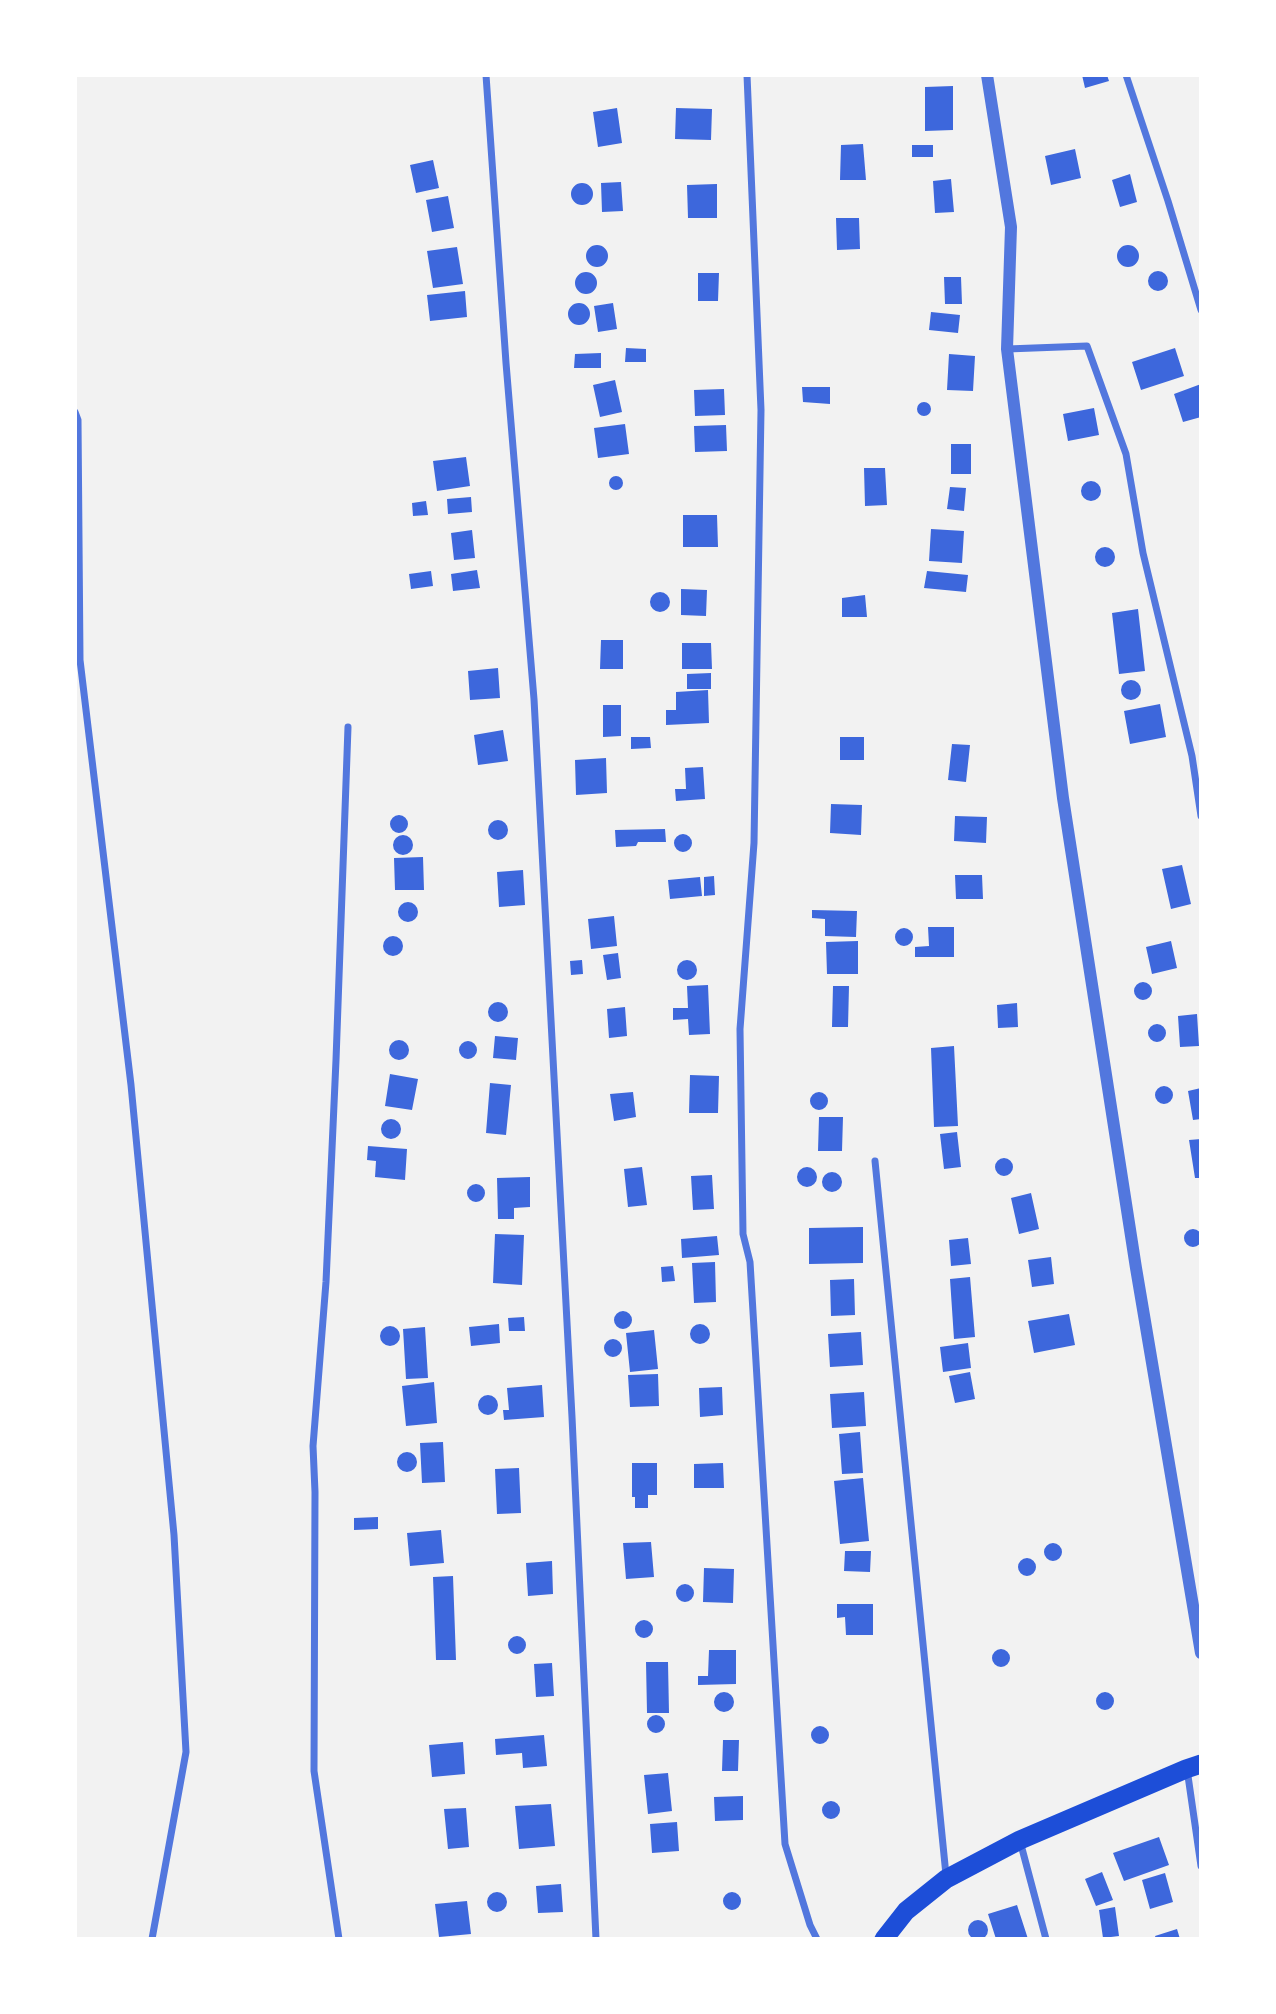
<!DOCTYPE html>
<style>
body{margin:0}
#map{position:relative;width:1276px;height:2014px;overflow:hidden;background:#f2f2f2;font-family:"Fira Sans",sans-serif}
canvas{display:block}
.frame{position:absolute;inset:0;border:77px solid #fff;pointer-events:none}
</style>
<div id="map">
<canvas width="1276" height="2014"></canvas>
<div class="frame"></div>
</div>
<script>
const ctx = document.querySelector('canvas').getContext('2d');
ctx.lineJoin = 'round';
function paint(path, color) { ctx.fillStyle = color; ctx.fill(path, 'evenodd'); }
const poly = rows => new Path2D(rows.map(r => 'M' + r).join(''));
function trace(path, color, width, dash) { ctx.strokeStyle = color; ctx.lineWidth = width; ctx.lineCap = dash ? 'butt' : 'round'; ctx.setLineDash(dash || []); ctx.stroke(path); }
paint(poly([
 [1082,75,1107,75,1109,81,1085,88],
 [953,86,953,130,925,131,925,87],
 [617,108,622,143,598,147,593,112],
 [676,108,712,109,711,140,675,139],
 [863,144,866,180,840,180,841,145],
 [912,145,933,145,933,157,912,157],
 [1075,149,1081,178,1051,185,1045,156],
 [433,160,439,188,416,193,410,165],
 [1130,174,1137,202,1120,207,1112,180],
 [951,179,954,212,935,213,933,181],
 [621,182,623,211,602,212,601,183],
 '571 194a11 11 0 1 1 22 0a11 11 0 1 1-22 0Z',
 [717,184,717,218,688,218,687,185],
 [448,196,454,228,432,232,426,200],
 [836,218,859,218,860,249,837,250],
 '1117 256a11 11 0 1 1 22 0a11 11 0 1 1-22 0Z',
 '586 256a11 11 0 1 1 22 0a11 11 0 1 1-22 0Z',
 [457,247,463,284,433,288,427,251],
 '1148 281a10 10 0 1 1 20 0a10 10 0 1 1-20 0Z',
 '575 283a11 11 0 1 1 22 0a11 11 0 1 1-22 0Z',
 [698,273,719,273,718,301,698,301],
 [944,277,961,277,962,304,945,304],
 [465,291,467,317,430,321,427,295],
 [613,303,617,329,598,332,594,306],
 '568 314a11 11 0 1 1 22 0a11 11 0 1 1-22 0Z',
 [931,312,960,315,958,333,929,330],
 [626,348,646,349,646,362,625,362],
 [1175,348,1184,376,1141,390,1132,362],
 [601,353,601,368,574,368,575,354],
 [949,354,975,356,973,391,947,390],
 [615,380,622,412,600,417,593,385],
 [1201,384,1201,417,1183,422,1174,394],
 [802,387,830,387,830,404,803,402],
 [724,389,725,415,695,416,694,390],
 '917 409a7 7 0 1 1 14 0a7 7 0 1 1-14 0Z',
 [1094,408,1099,435,1068,441,1063,414],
 [625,424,629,454,598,458,594,428],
 [726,425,727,451,695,452,694,426],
 [951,444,971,444,971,474,951,474],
 [466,457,470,486,437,491,433,461],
 [864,468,885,468,887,505,865,506],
 '609 483a7 7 0 1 1 14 0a7 7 0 1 1-14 0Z',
 '1081 491a10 10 0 1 1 20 0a10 10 0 1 1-20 0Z',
 [950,487,966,488,964,511,947,509],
 [471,497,472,512,448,514,447,499],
 [426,501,428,515,413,516,412,503],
 [683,515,717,515,718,547,683,547],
 [931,529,964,531,962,563,929,561],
 [472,530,475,558,454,560,451,533],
 '1095 557a10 10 0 1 1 20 0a10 10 0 1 1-20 0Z',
 [477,570,480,588,453,591,451,574],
 [431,571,433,586,411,589,409,574],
 [927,571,968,575,966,592,924,588],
 [681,589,707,590,706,616,681,615],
 '650 602a10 10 0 1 1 20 0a10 10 0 1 1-20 0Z',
 [865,595,867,617,842,617,842,598],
 [1138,609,1145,671,1119,674,1112,613],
 [601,640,623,640,623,669,600,669],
 [682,643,711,643,712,669,682,669],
 [498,668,500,698,470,700,468,671],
 [711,673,711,689,687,689,687,674],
 '1121 690a10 10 0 1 1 20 0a10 10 0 1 1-20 0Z',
 [708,690,709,723,666,725,666,710,676,710,676,692],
 [1160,704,1166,737,1130,744,1124,711],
 [603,705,621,705,621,736,603,737],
 [503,730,508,761,478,765,474,735],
 [631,737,650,737,651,748,631,749],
 [840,737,864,737,864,760,840,760],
 [952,744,970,745,966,782,948,780],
 [606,758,607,793,576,795,575,760],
 [703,767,705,799,676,801,675,789,686,789,685,768],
 [831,804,862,805,861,835,830,833],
 '390 824a9 9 0 1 1 18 0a9 9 0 1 1-18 0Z',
 [955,816,987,817,986,843,954,841],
 '488 830a10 10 0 1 1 20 0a10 10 0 1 1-20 0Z',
 [665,829,666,842,638,842,636,846,616,847,615,830],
 '674 843a9 9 0 1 1 18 0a9 9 0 1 1-18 0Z',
 '393 845a10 10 0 1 1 20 0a10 10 0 1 1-20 0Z',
 [423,857,424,890,395,890,394,858],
 [1182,865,1191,904,1171,909,1162,869],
 [523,870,525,905,499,907,497,872],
 [955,875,982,875,983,899,956,899],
 [714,876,715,895,704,896,704,877],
 [700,877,702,896,670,899,668,880],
 '398 912a10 10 0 1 1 20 0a10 10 0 1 1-20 0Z',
 [812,910,857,911,856,937,825,936,825,919,812,918],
 [614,916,617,946,591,949,588,919],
 [928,927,954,927,954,957,915,957,915,947,929,946],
 '895 937a9 9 0 1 1 18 0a9 9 0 1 1-18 0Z',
 '383 946a10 10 0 1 1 20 0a10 10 0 1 1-20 0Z',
 [858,941,858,974,827,974,826,942],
 [1171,941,1177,968,1152,974,1146,947],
 [618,953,621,978,607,980,603,955],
 [582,960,583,974,571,975,570,961],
 '677 970a10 10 0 1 1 20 0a10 10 0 1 1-20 0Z',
 '1134 991a9 9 0 1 1 18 0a9 9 0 1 1-18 0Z',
 [708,985,710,1034,689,1035,688,1019,673,1020,673,1008,688,1008,687,986],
 [833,986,849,986,848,1027,832,1027],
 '488 1012a10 10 0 1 1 20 0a10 10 0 1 1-20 0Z',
 [1017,1003,1018,1027,998,1028,997,1005],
 [625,1007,627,1036,609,1038,607,1009],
 [1197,1014,1199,1046,1180,1047,1178,1016],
 '1148 1033a9 9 0 1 1 18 0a9 9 0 1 1-18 0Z',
 [495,1036,518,1038,516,1060,493,1058],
 '389 1050a10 10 0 1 1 20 0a10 10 0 1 1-20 0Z',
 '459 1050a9 9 0 1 1 18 0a9 9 0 1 1-18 0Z',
 [954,1046,958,1126,934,1127,931,1048],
 [390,1074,418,1079,412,1110,385,1106],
 [690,1075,719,1076,718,1113,689,1113],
 [490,1083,511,1085,506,1135,486,1133],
 '1155 1095a9 9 0 1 1 18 0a9 9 0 1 1-18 0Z',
 [1201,1088,1201,1119,1193,1120,1188,1091],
 '810 1101a9 9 0 1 1 18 0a9 9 0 1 1-18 0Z',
 [633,1092,636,1117,614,1121,610,1094],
 [819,1117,843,1117,842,1151,818,1151],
 '381 1129a10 10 0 1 1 20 0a10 10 0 1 1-20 0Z',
 [957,1132,961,1167,944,1169,940,1134],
 [1201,1139,1201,1178,1195,1178,1189,1140],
 [368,1146,407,1149,405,1180,375,1177,376,1161,367,1160],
 '995 1167a9 9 0 1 1 18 0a9 9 0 1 1-18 0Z',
 [642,1167,647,1205,628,1207,624,1169],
 '797 1177a10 10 0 1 1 20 0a10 10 0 1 1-20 0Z',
 '822 1182a10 10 0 1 1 20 0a10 10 0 1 1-20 0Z',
 [712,1175,714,1209,693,1210,691,1176],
 [530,1177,530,1207,514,1208,514,1219,498,1219,497,1178],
 '467 1193a9 9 0 1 1 18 0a9 9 0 1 1-18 0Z',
 [1031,1193,1039,1229,1019,1234,1011,1198],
 [863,1227,863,1263,809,1264,809,1228],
 '1184 1238a9 9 0 1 1 18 0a9 9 0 1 1-18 0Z',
 [495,1234,524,1235,522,1285,493,1283],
 [717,1236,719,1255,682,1258,681,1239],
 [968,1238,971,1264,951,1266,949,1240],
 [1051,1257,1054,1284,1032,1287,1028,1260],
 [715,1262,716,1302,694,1303,692,1263],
 [673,1266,675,1281,662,1282,661,1267],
 [970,1277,975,1337,954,1339,950,1279],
 [854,1279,855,1315,831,1316,830,1280],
 '614 1320a9 9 0 1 1 18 0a9 9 0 1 1-18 0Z',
 [1069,1314,1075,1345,1034,1353,1028,1321],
 [524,1317,525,1331,509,1331,508,1318],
 [499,1324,500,1343,471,1346,469,1327],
 '690 1334a10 10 0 1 1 20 0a10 10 0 1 1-20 0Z',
 '380 1336a10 10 0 1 1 20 0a10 10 0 1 1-20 0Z',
 [425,1327,428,1378,406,1379,403,1329],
 [654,1330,658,1369,630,1372,626,1333],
 [861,1332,863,1365,830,1367,828,1334],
 '604 1348a9 9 0 1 1 18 0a9 9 0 1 1-18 0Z',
 [968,1343,971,1368,943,1372,940,1347],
 [970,1372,975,1399,955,1403,949,1376],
 [658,1374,659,1406,630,1407,628,1375],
 [434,1382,437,1423,406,1426,402,1386],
 [542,1385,544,1417,504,1420,503,1410,509,1410,507,1388],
 [722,1387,723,1415,700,1417,699,1388],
 [864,1392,866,1426,832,1428,830,1394],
 '478 1405a10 10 0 1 1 20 0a10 10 0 1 1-20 0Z',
 [860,1432,863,1473,842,1474,839,1434],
 [443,1442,445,1482,422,1483,420,1443],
 '397 1462a10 10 0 1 1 20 0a10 10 0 1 1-20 0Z',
 [632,1463,657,1463,657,1495,648,1495,648,1508,635,1508,635,1497,632,1497],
 [723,1463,724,1488,694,1488,694,1464],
 [519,1468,521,1513,497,1514,495,1469],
 [863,1478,869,1541,840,1544,834,1481],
 [378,1517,378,1529,354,1530,354,1518],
 [441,1530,444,1563,410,1566,407,1533],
 [651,1542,654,1577,626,1579,623,1543],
 '1044 1552a9 9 0 1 1 18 0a9 9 0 1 1-18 0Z',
 [845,1551,871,1551,870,1572,844,1571],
 '1018 1567a9 9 0 1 1 18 0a9 9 0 1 1-18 0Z',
 [552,1561,553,1594,528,1596,526,1563],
 [704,1568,734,1569,733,1603,703,1602],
 [453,1576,456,1660,436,1660,433,1577],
 '676 1593a9 9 0 1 1 18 0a9 9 0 1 1-18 0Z',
 [837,1604,873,1604,873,1635,846,1635,845,1617,837,1618],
 '635 1629a9 9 0 1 1 18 0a9 9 0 1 1-18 0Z',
 '508 1645a9 9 0 1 1 18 0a9 9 0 1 1-18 0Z',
 '992 1658a9 9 0 1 1 18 0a9 9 0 1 1-18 0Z',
 [709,1650,736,1650,736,1684,698,1685,698,1676,708,1676],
 [646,1662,668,1662,669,1713,647,1713],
 [552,1663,554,1696,536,1697,534,1664],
 '1096 1701a9 9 0 1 1 18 0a9 9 0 1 1-18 0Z',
 '714 1702a10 10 0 1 1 20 0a10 10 0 1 1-20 0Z',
 '647 1724a9 9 0 1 1 18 0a9 9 0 1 1-18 0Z',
 '811 1735a9 9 0 1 1 18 0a9 9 0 1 1-18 0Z',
 [544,1735,547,1766,523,1768,522,1753,496,1755,495,1739],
 [723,1740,739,1740,738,1771,722,1771],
 [463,1742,465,1774,432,1777,429,1745],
 [668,1773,672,1811,648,1814,644,1775],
 [743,1796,743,1820,715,1821,714,1797],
 '822 1810a9 9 0 1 1 18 0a9 9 0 1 1-18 0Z',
 [551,1804,555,1846,519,1849,515,1806],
 [466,1808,469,1847,448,1849,444,1809],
 [677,1822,679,1851,652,1853,650,1824],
 [1159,1837,1169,1865,1124,1881,1113,1853],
 [1102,1872,1113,1900,1096,1906,1085,1879],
 [1165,1873,1173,1902,1150,1909,1142,1880],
 [561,1884,563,1912,538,1913,536,1886],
 '723 1901a9 9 0 1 1 18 0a9 9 0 1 1-18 0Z',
 '487 1902a10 10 0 1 1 20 0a10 10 0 1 1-20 0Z',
 [467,1901,471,1934,439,1937,435,1904],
 [1017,1905,1028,1939,996,1939,988,1914],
 [1115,1907,1119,1936,1103,1938,1099,1910],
 '968 1930a10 10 0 1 1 20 0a10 10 0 1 1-20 0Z',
 [1177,1929,1180,1939,1156,1939,1155,1936]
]), '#3d67dc');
trace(poly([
 [486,75,506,363,534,699,572,1417,596,1939],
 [747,75,761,410,754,843,740,1029,743,1234,750,1262,785,1844,810,1925,817,1939],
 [1126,75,1168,201,1201,310],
 [1007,349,1087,346,1126,454,1143,553,1192,756,1201,816],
 [75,412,78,420,80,660,131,1085,174,1535,186,1752,152,1939],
 [875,1161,946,1875],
 [1187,1769,1201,1866],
 [1020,1841,1046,1939],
 [339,1939,314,1771,315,1492,313,1446,326,1282,336,1060,348,727]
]), '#5277de', 7);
trace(poly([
 [987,75,1011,227,1007,349,1063,798,1136,1268,1201,1653]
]), '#5277de', 12);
trace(poly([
 [884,1939,906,1911,946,1879,1020,1840,1186,1769,1201,1764]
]), '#1d4ed8', 19);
</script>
